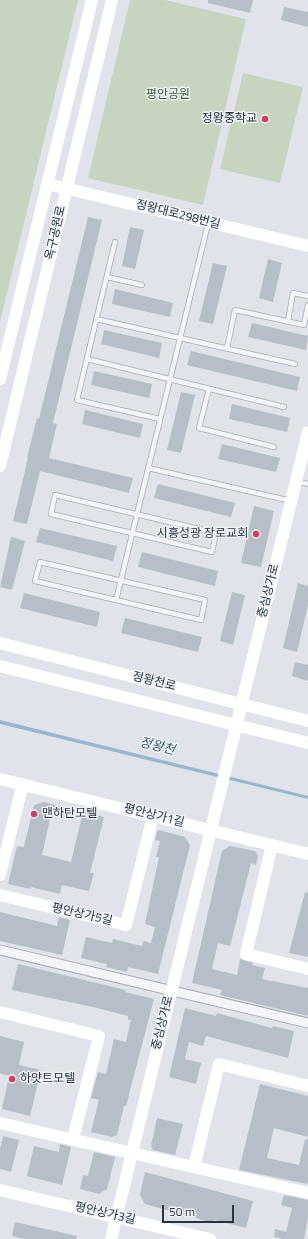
<!DOCTYPE html>
<meta charset="utf-8">
<style>
body{margin:0}
#map{position:relative;width:308px;height:1239px;overflow:hidden;background:#e0e4ea;font-family:"Titillium Web",sans-serif}
canvas{display:block}
.scale{position:absolute;left:162px;top:1205px;width:72px;height:18px;box-sizing:border-box;border:2px solid #273342;border-top:0;padding-left:5px;font-size:12px;line-height:14px;white-space:nowrap;color:#273342;-webkit-text-stroke:3px #eff3f7;paint-order:stroke}
</style>
<div id="map">
<canvas width="308" height="1239"></canvas>
<div class="scale">50 m</div>
</div>
<script>
const ctx = document.querySelector('canvas').getContext('2d');
ctx.lineJoin = 'round';
function paint(path, color) { ctx.fillStyle = color; ctx.fill(path, 'evenodd'); }
const poly = rows => new Path2D(rows.map(r => 'M' + r).join(''));
function trace(path, color, width, dash) { ctx.strokeStyle = color; ctx.lineWidth = width; ctx.lineCap = dash ? 'butt' : 'round'; ctx.setLineDash(dash || []); ctx.stroke(path); }
function drawText(font, color, halo, rows, align = 'center') {
  ctx.font = font + ' "Titillium Web","Noto Sans KR",sans-serif'; ctx.lineWidth = 3; ctx.setLineDash([]); ctx.textBaseline = 'middle'; ctx.strokeStyle = halo; ctx.fillStyle = color; for (const [text, x, y, turn = 0] of rows) {
    ctx.save(); ctx.translate(x, y); ctx.rotate((+turn || 0) * Math.PI / 180); ctx.textAlign = isNaN(turn) ? turn : align; if (halo) ctx.strokeText(text, 0, 0); ctx.fillText(text, 0, 0); ctx.restore();
  }
}
paint(poly([
 [0,0,78,0,0,322],
 [130,0,165,0,246,19,203,205,88,178],
 [243,73,303,87,280,183,220,169]
]), '#c7d4c0');
paint(poly([
 [0,720,308,796,308,799,0,724]
]), '#98b6cd');
paint(poly([
 [208,0,253,0,250,13,208,3],
 [284,7,308,12,308,27,281,20],
 [88,217,102,220,53,423,57,424,49,458,133,478,129,493,40,471,27,524,13,521,28,458,27,458,37,418,39,419],
 [130,227,144,230,135,269,122,266],
 [268,259,282,263,273,302,259,298],
 [213,263,227,266,213,324,199,321],
 [115,289,173,303,170,317,112,304],
 [252,323,308,336,306,350,248,337],
 [104,330,162,343,159,358,101,344],
 [191,351,300,377,297,391,187,365],
 [94,371,152,384,149,398,91,385],
 [181,392,195,395,181,453,167,450],
 [232,404,290,418,287,432,229,419],
 [85,410,143,424,140,438,82,424],
 [222,444,280,458,276,472,218,459],
 [158,484,235,503,231,517,154,498],
 [254,506,274,511,261,567,241,563],
 [40,528,117,546,113,561,36,542],
 [11,537,25,541,12,590,0,587],
 [142,552,218,571,215,586,138,567],
 [298,583,308,586,308,605,297,652,283,648],
 [232,592,245,595,233,645,220,641],
 [24,593,100,612,97,627,20,608],
 [125,618,202,637,198,652,121,633],
 [295,662,308,665,308,681,292,676],
 [44,802,67,808,64,818,51,815,42,855,71,862,83,812,104,817,90,873,94,873,89,891,62,885,60,894,31,887,30,889,8,884,17,846,24,847,34,805],
 [159,830,185,837,190,845,158,974,128,967,127,972,106,967,107,964,81,958,86,937,112,943,113,939,142,946,143,941,151,943,155,927,145,924,159,857,156,857,160,841,155,840,157,832],
 [230,846,255,851,258,856,256,865,251,863,230,946,218,943,212,969,237,975,240,959,253,963,252,965,265,968,262,979,308,988,308,1016,220,995,222,990,192,983,222,851],
 [305,892,308,893,308,957,289,953],
 [0,912,57,926,59,917,70,920,62,955,0,941],
 [18,964,126,990,125,992,154,999,126,1106,124,1106,117,1135,112,1137,91,1132,99,1100,91,1098,98,1072,106,1074,114,1039,126,1042,131,1020,128,1020,128,1016,93,1007,12,990],
 [185,1008,216,1016,217,1013,272,1028,273,1026,294,1031,288,1058,206,1036,203,1046,189,1042,185,1059,201,1063,196,1084,169,1077],
 [0,1036,24,1042,19,1065,41,1070,30,1116,2,1109,9,1076,0,1073],
 [260,1084,308,1096,308,1137,274,1128,267,1158,299,1165,305,1139,308,1140,308,1184,239,1170],
 [157,1118,183,1124,175,1155,153,1150,151,1146],
 [3,1136,19,1140,11,1172,0,1169,0,1149],
 [60,1144,71,1147,62,1185,27,1176,34,1146,59,1152],
 [94,1152,115,1157,107,1189,99,1194,80,1189,83,1175,88,1176],
 [145,1172,253,1201,246,1228,214,1220,213,1223,145,1204,140,1195],
 [284,1195,308,1200,308,1217,304,1239,283,1239,274,1237,275,1229,286,1232,292,1208,281,1205],
 [15,1222,77,1236,76,1239,24,1239,12,1236]
]), '#b6bec7');
const lane = poly([
 [115,242,77,400,160,419],
 [107,277,142,285],
 [96,319,295,364],
 [288,321,293,293,308,296],
 [227,348,235,310,304,325,308,305],
 [87,359,284,407],
 [209,389,199,428,274,447],
 [148,468,291,501],
 [296,481,308,484],
 [55,495,216,533,212,552,51,514,55,495],
 [40,562,205,600,201,620,35,581,40,562],
 [116,600,208,224]
]);
const street = poly([
 [0,950,308,1023]
]);
trace(lane, '#a5abb4', 6);
trace(street, '#a5abb4', 11);
trace(lane, '#f3f5f8', 4.5);
trace(street, '#f3f5f8', 9);
trace(poly([
 [47,184,308,246],
 [0,379,92,0],
 [0,466,112,0],
 [0,643,308,721],
 [0,666,308,743],
 [0,779,308,854],
 [272,845,246,954,308,969],
 [0,875,23,784],
 [0,895,126,925,153,816],
 [0,1012,99,1036,73,1139],
 [0,1123,308,1193],
 [194,1167,219,1064,308,1086],
 [0,1190,210,1239],
 [111,1239,308,432]
]), '#fff', 12);
for (const [x, y, r, color] of [
 [265,119,4,"#d83b5f"],
 [256,534,4,"#d83b5f"],
 [34,814,4,"#d83b5f"],
 [12,1079,4,"#d83b5f"]
]) { const dot = new Path2D(); dot.arc(x, y, r, 0, 2 * Math.PI); ctx.fillStyle = color; ctx.fill(dot); trace(dot, '#eff3f7', 1.5); }
drawText('12px', '#3f5f33', '#eff3f7', [
 ["평안공원",168,95]
]);
drawText('12px', '#273342', '#eff3f7', [
 ["정왕중학교",257,119],
 ["시흥성광 장로교회",248,534],
 ["맨하탄모텔",42,814,"left"],
 ["하얏트모텔",20,1079,"left"]
], 'right');
drawText('12px', '#273342', '#eff3f7', [
 ["정왕대로298번길",178,215,14],
 ["옥구공원로",56,233,-77],
 ["중심상가로",269,591,-76],
 ["정왕천로",154,682,14],
 ["평안상가1길",154,816,14],
 ["평안상가5길",82,915,13],
 ["중심상가로",163,1023,-76],
 ["평안상가3길",105,1214,13]
]);
drawText('italic 13px', '#2e567a', '#eff3f7', [
 ["정왕천",157,747,14]
]);
</script>
